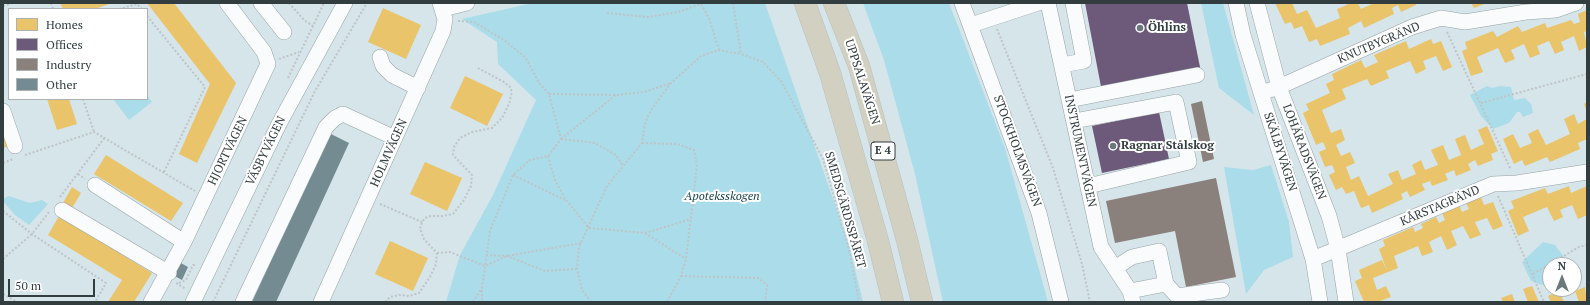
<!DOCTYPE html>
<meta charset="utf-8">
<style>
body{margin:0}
#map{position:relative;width:1590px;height:305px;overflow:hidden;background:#d5e5ea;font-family:"PT Serif",serif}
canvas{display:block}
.frame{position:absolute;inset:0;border:4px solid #323d40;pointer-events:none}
.legend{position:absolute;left:8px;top:8px;width:140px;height:92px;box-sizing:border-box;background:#fff;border:1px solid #adb1b3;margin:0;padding:5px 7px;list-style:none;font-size:12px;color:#323d40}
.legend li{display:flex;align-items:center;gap:8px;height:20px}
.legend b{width:20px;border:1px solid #adb1b3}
.north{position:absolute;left:1542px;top:257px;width:40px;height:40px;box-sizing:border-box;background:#fff;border:1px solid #adb1b3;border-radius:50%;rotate:0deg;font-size:11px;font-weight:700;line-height:16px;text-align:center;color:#323d40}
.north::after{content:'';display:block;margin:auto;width:14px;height:18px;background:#6b787c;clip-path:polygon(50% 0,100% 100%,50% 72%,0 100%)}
.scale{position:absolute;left:8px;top:279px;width:87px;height:18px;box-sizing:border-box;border:2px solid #323d40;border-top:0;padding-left:5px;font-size:12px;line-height:14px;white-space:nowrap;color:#323d40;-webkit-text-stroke:3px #fff;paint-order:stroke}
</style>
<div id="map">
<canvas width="1590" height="305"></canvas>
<div class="frame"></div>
<ul class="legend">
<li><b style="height:11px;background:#e9c46a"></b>Homes</li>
<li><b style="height:11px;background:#6d597a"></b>Offices</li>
<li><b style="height:11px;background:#8a817c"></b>Industry</li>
<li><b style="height:11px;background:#738b91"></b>Other</li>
</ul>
<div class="north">N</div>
<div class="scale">50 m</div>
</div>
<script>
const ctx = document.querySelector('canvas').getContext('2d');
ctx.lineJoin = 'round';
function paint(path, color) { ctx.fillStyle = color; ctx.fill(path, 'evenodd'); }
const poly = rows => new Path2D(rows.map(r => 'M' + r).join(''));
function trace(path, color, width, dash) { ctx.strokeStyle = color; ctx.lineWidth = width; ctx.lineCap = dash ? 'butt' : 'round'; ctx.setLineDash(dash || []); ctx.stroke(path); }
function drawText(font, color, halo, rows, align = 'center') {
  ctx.font = font + ' "PT Serif",serif'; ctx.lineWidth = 4; ctx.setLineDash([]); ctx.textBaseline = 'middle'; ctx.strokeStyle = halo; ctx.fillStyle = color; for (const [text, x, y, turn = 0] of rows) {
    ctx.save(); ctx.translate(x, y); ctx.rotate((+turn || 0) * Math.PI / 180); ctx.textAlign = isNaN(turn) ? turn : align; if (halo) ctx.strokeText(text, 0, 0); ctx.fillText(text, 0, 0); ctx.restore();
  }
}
paint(poly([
 [533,3,765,3,850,248,863,302,446,302,460,255,493,195,536,100,498,64,497,42,462,19],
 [863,3,949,3,1005,148,1048,302,943,302,915,174,884,60],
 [1201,3,1223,3,1254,115,1219,88],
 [1487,86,1492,88,1500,86,1511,87,1514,100,1525,98,1531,104,1533,113,1523,117,1520,112,1517,112,1509,123,1493,129,1481,116,1470,95],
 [147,95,152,102,129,120,113,99,147,99],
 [1271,165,1289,222,1293,257,1264,270,1246,294,1224,167,1253,170],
 [9,196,30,203,42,200,48,204,29,225,15,215,3,201,3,199],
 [1543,242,1555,245,1567,261,1567,265,1550,265,1550,284,1542,285,1531,281,1522,262]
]), '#abdce9');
paint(poly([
 [60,3,112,3,95,9,63,9],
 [147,3,174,3,236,83,197,163,179,154,210,84],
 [1275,3,1292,3,1297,14,1307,10,1316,28,1340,18,1337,9,1347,5,1346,3,1358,3,1361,9,1374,3,1416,3,1416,5,1401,12,1398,5,1392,8,1394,14,1364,28,1361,21,1348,28,1350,34,1320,46,1317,39,1309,42,1302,26,1294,29,1291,22,1285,24],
 [1471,3,1487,3,1474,8],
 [383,8,421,25,406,59,368,42],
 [1587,10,1587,31,1584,32,1587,47,1579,51,1574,36,1561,42,1564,50,1555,54,1549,41,1537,46,1540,54,1530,58,1524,44,1511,50,1515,59,1505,63,1498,48,1477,57,1483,72,1471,76,1462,51,1467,49,1465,42,1493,31,1497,37,1518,26,1522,32,1545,23,1547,28,1571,20,1574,24,1580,22,1578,14],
 [1431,39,1433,44,1441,41,1452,67,1443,71,1436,56,1423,61,1426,69,1416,74,1410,61,1386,71,1389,78,1371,86,1367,79,1342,89,1346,99,1322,110,1331,133,1341,129,1345,140,1336,145,1341,156,1350,152,1355,163,1346,167,1351,180,1359,176,1368,196,1393,184,1388,174,1398,170,1402,180,1416,174,1412,165,1421,160,1425,170,1438,165,1431,150,1443,145,1449,160,1461,155,1455,139,1465,135,1471,150,1484,144,1478,130,1487,126,1498,151,1491,154,1493,160,1478,166,1475,160,1468,164,1471,170,1456,176,1454,170,1445,174,1448,180,1432,186,1430,181,1422,184,1425,190,1410,197,1407,191,1401,194,1403,199,1372,213,1369,205,1361,208,1354,191,1346,194,1342,187,1336,190,1329,175,1335,172,1332,165,1325,167,1319,152,1326,149,1323,142,1316,145,1303,113,1309,110,1306,104,1330,93,1326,84,1334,80,1332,74,1361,60,1365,68,1378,62,1374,55,1406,41,1409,49],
 [465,76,503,94,487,126,450,108],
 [47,99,69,99,77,124,57,130],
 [1587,102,1587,112,1584,104],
 [1574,114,1578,124,1587,119,1587,139,1578,143,1580,149,1550,162,1547,157,1525,166,1522,160,1514,164,1503,139,1513,134,1520,148,1532,143,1528,134,1538,129,1546,145,1570,134,1564,119],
 [3,128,9,146,3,148],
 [106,155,183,203,171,221,94,174],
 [425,162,462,178,447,211,410,194],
 [1569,186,1571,193,1587,186,1587,215,1578,219,1572,205,1560,210,1563,217,1554,221,1547,207,1523,217,1529,231,1518,236,1508,211,1514,208,1511,201,1545,188,1548,194],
 [72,187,81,193,72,208,63,203],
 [1481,197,1484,205,1493,202,1503,226,1493,230,1487,218,1475,222,1481,235,1470,239,1463,226,1451,231,1457,245,1447,250,1441,236,1429,242,1433,252,1422,256,1418,246,1394,256,1398,268,1373,278,1377,290,1386,286,1391,297,1377,302,1364,302,1355,281,1362,278,1359,270,1382,260,1387,271,1379,249,1385,246,1383,240,1413,227,1415,232,1423,228,1421,224,1436,217,1439,223,1445,220,1442,213,1459,205,1462,212,1469,209,1466,203],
 [59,216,152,273,134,302,108,302,122,280,48,235],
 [390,241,428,258,413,291,375,274],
 [1532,286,1539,302,1528,302,1523,289],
 [1585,287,1587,302,1579,302,1575,291],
 [1559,291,1564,302,1551,302,1548,296],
 [1512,294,1515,302,1503,302,1501,298]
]), '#e9c46a');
paint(poly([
 [1085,3,1187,3,1201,72,1102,92],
 [1159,112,1169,159,1102,173,1092,126]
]), '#6d597a');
paint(poly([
 [1202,101,1214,159,1203,162,1191,104],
 [1216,178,1236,277,1186,287,1175,231,1115,243,1106,201]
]), '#8a817c');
paint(poly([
 [329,133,349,143,276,302,252,302],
 [179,262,188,267,182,280,173,275]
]), '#738b91');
const minor = poly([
 [261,3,284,32],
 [962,3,1039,213,1061,302],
 [1048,3,1101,247,1130,291,1133,302],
 [1236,3,1243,35,1261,93,1313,259,1320,302],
 [1257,3,1279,87,1329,216,1338,249,1346,302],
 [443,9,467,3],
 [971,25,1038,3],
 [380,57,383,66,392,75,418,88],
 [1062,65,1084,61,1073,3],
 [1261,93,1279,87,1412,27,1441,18,1465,22,1526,12,1556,10,1576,3],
 [1069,100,1197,75],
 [3,111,15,146],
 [1074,121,1176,102,1189,162,1088,186],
 [95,185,184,242],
 [62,210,169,273],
 [1313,259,1493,184,1517,183,1587,172],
 [1115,268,1132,257,1159,251,1166,284,1130,291],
 [1166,284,1177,296,1222,290],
 [151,302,184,242,268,64,264,52,227,3],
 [193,302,279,124,345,3],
 [243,302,326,127,335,118,343,114,395,138],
 [321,302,443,31,445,19,440,3]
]);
const highway = poly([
 [805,3,830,73,878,241,893,302],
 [834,3,859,66,907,240,922,302]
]);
trace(minor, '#97a3a6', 16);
trace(highway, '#b8c0c3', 22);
trace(poly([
 [51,3,53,9],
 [289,3,304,20,313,26],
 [733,3,741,54],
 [701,4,709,18,719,50],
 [3,6,12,3],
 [119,9,137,4,142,9],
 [607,13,648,17,678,12,701,4],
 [147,16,205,87,164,172],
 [458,21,474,22,504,40,526,58,539,83,549,94,561,139,548,156,530,160,513,175,490,231,482,288,482,302],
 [997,29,1053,168,1082,264,1090,302],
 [1447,32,1511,170],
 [279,59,299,52],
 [288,78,324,3],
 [549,94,616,95,644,92,671,83],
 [83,99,94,132],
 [1481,103,1587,74],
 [561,139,595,143,616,155,623,166],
 [561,139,616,95],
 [642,143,677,144,694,150,697,165,686,259,681,276,667,302],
 [25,155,94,132,195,191],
 [548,156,555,180,566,200,589,228,645,233,691,219],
 [3,163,13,159],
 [78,174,85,179],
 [513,175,565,200],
 [1498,196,1544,302],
 [60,197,105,137],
 [380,204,422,222],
 [3,211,32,234,106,283,95,302],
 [645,233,686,259],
 [437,253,450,252,485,266,507,256,581,243],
 [486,255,507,256,545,271,576,269],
 [3,259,32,234,49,212],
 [1533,274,1579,247,1587,245],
 [681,276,758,278,767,285,765,302],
 [176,283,186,289],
 [179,283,186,280,193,265,196,265],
 [3,294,17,302],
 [213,302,315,91,367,3],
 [385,302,390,297,399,295,409,296,419,293,430,277,436,264,437,253,424,239,420,229,422,222,425,218,431,216,443,216,453,214,464,200,471,186,472,175,453,155,454,147,460,138,472,132,492,128,502,118,509,104,512,92,510,87,504,82,476,67],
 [473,302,482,288],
 [591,302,582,290,577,269,579,247,607,186,642,143,645,123,651,110,671,83,701,56,719,50,741,54,763,62,781,81,823,159,849,250,859,302]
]), '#bfc4c6', 2, [2, 2]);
trace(minor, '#f9fbfc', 15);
trace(highway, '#d2d0c0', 21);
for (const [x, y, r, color] of [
 [1140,28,4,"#6b787c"],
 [1113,146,4,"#6b787c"]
]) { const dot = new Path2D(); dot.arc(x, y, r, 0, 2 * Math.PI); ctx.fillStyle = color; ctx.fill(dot); trace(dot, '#fff', 1.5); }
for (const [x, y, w] of [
 [883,151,24]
]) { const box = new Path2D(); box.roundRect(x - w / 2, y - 9, w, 18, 3); ctx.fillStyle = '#fff'; ctx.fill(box); trace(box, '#323d40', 1); }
drawText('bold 11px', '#323d40', null, [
 ["E 4",883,151]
]);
drawText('bold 12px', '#323d40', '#fff', [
 ["Öhlins",1148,28],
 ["Ragnar Stålskog",1121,146]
], 'left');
drawText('12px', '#323d40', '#fff', [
 ["KNUTBYGRÄND",1379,43,-23],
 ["UPPSALAVÄGEN",862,82,72],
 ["HJORTVÄGEN",228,151,-64],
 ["VÄSBYVÄGEN",266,151,-64],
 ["STOCKHOLMSVÄGEN",1017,151,70],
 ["INSTRUMENTVÄGEN",1080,151,78],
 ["SKÄLBYVÄGEN",1280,152,72],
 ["LOHÄRADSVÄGEN",1304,152,69],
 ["HOLMVÄGEN",389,153,-66],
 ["KÅRSTAGRÄND",1440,206,-23],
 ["SMEDSGÄRDSSPÅRET",845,210,74]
]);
drawText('italic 12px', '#123f49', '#fff', [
 ["Apoteksskogen",722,197]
]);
</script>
